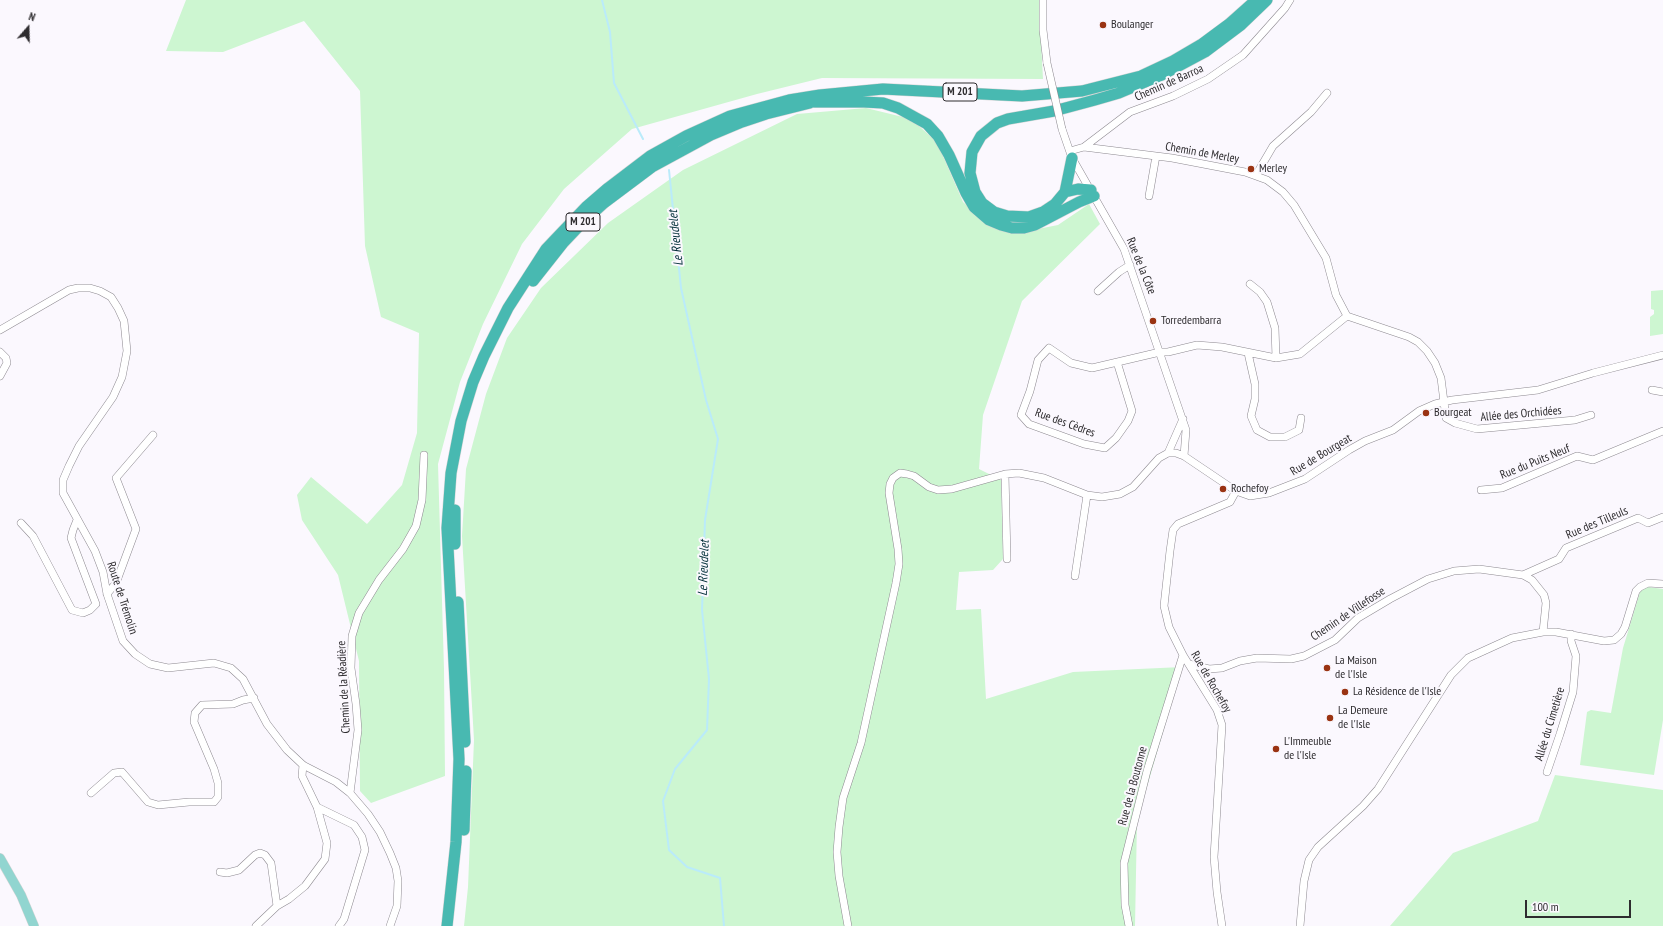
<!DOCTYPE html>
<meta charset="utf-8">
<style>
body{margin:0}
#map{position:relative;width:1663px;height:926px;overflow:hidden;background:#fbf8fe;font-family:"PT Sans Narrow",sans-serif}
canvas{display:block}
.north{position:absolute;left:8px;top:8px;width:40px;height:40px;-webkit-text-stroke:3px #fbf8fe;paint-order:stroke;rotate:20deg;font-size:11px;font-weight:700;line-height:16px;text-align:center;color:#2e2c2f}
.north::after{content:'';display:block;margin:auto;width:14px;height:18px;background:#2e2c2f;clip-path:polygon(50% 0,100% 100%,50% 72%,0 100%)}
.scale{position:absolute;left:1525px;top:900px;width:106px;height:18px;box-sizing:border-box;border:2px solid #2e2c2f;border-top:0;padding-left:5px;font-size:12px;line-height:14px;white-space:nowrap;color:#2e2c2f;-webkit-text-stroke:3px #fbf8fe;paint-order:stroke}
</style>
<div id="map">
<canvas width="1663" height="926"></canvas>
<div class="north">N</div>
<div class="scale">100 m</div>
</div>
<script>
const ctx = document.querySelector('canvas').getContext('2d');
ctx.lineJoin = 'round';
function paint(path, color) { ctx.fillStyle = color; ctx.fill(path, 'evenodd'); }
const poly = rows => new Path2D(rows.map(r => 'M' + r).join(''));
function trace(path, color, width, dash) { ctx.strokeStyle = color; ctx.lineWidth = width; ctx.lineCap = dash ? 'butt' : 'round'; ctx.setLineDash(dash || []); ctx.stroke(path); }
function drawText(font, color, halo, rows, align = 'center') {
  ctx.font = font + ' "PT Sans Narrow",sans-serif'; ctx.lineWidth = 4; ctx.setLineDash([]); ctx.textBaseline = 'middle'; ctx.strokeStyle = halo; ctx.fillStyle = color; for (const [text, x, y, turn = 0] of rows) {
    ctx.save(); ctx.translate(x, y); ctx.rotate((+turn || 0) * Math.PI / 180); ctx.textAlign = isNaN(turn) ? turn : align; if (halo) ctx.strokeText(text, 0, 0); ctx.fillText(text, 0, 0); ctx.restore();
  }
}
paint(poly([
 [186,0,1045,0,1041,42,1043,79,822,78,757,94,632,129,564,189,522,244,483,324,460,382,438,464,444,669,445,776,371,803,360,791,359,661,338,575,302,520,297,495,311,477,367,524,402,485,417,433,419,333,381,317,365,246,360,91,304,21,223,52,166,51],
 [866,108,911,119,937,142,963,202,988,225,1018,233,1058,225,1089,204,1100,224,1022,301,983,415,979,469,1001,480,1003,559,993,570,959,572,956,610,981,609,986,699,1073,672,1182,667,1137,821,1135,926,464,926,468,887,474,740,462,536,466,469,486,394,507,338,541,288,608,223,683,170,797,114],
 [1663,290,1663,334,1650,336,1650,317,1654,314,1654,310,1651,309,1651,291],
 [1648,587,1663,589,1663,720,1654,775,1580,765,1587,712,1591,710,1611,713,1623,648,1640,592,1644,588],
 [1555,775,1663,790,1663,926,1390,926,1453,853,1538,821]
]), '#cdf6d1');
trace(poly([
 [602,0,610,32,614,83,643,139],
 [669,170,681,288,706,400,718,439,705,520,702,610,709,679,707,730,675,769,663,801,669,850,687,867,720,878,724,926]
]), '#baebfa', 2);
const minor = poly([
 [1043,0,1043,30,1047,63],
 [1062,129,1072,158,1124,249,1186,430,1184,456],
 [1084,147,1130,112,1173,96,1208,79,1243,55,1285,8,1290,0],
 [1070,151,1084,147,1172,158,1245,172,1267,180,1283,192,1294,205,1326,258,1336,295,1347,316,1409,337,1418,342,1427,351,1435,363,1441,378,1446,418,1455,423,1477,429,1575,420,1591,415],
 [1256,175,1273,146,1311,112,1327,93],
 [1149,196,1156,156],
 [1250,284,1260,292,1267,302,1275,328,1276,358],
 [1098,291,1119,272,1130,265],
 [0,330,69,290,78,288,90,288,100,291,111,297,118,308,124,321,127,351,122,377,113,397,79,446,69,466,63,480,63,493,95,551,103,572,107,594,123,641,135,654,150,664,168,668,214,663,231,668,243,679,267,724,287,750,303,765,336,782,350,793,368,814,380,832,390,853,396,868,398,881,397,906,390,926],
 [0,352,6,358,7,363,0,376],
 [1248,353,1255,384,1255,399,1251,416,1257,430,1270,437,1285,437,1299,430,1301,418],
 [1117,362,1132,411,1128,421,1116,438,1105,448,1084,444,1029,424,1021,415,1030,391,1038,360,1049,348,1071,363,1092,368,1160,352,1168,352,1197,345,1222,347,1276,358,1300,354,1347,316],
 [1652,390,1663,392],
 [1168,453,1183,419],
 [1005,474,1007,559],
 [1481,490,1502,488,1577,456,1593,460,1663,431],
 [21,523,33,536,72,610,83,613,90,610,96,604,71,538,73,530,77,520],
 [1523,575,1559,559,1566,548,1638,518,1648,523,1663,517],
 [1075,576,1087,495],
 [107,594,116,583,136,529,116,478,153,435],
 [1189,664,1209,669,1222,668,1240,661,1257,658,1291,659,1304,656,1335,640,1358,618,1390,599,1428,579,1454,571,1479,569,1523,575,1532,580,1544,595,1546,603,1543,632],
 [1547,772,1560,734,1573,692,1576,656,1571,641,1571,634],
 [91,793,114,773,122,772,148,802,158,805,189,802,214,802,218,797,218,783,214,769,194,722,195,713,202,705,233,704,243,700,254,698],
 [350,793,358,730,356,704,351,668,352,636,359,613,379,580,403,549,416,526,422,500,424,455],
 [317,807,354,825,362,837,365,850,344,919,339,926],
 [220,872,227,873,239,870,255,855,260,853,265,855,271,863,277,906],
 [256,926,277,906,289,899,305,886,325,859,327,843,317,807,302,776,303,765],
 [848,926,839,876,837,852,839,827,843,798,861,743,896,583,899,564,898,549,889,493,890,484,893,478,900,473,907,474,914,476,929,487,938,490,952,489,1005,474,1019,473,1044,478,1087,495,1102,497,1120,494,1133,487,1159,458,1168,453,1176,453,1184,456,1236,491,1250,496,1269,493,1305,479,1349,450,1365,441,1393,430,1419,411,1435,404,1452,400,1538,390,1593,373,1663,355],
 [1129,926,1125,905,1124,863,1147,771,1183,655],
 [1222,926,1217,892,1214,857,1222,725,1217,710,1183,655,1169,627,1164,606,1170,551,1173,530,1178,524,1230,502,1236,491],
 [1300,926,1304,881,1309,860,1318,847,1363,806,1378,789,1451,675,1468,658,1512,638,1543,632,1556,632,1604,641,1614,640,1621,634,1625,627,1636,591,1640,587,1648,583,1663,584]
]);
const major = poly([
 [0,858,21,895,34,926]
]);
const highway = poly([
 [815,102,864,102,883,103,898,108,927,124,938,136,949,155,966,193,974,207,989,220,1001,225,1012,228,1024,228,1035,225,1079,202,1094,196],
 [1072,158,1065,192,1055,204,1043,212,1029,217,1007,216,994,212,982,203,975,192,970,173,972,152,981,136,997,123,1008,119,1054,111,1095,100,1119,93,1162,75,1205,52,1241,25,1267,0],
 [1065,192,1078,189,1091,190],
 [533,281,563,243,582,223,604,203,652,167,711,135,742,122,766,114,810,103],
 [455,510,455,544],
 [458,602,465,742],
 [464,830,466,771],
 [447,926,456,842,459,759,447,528,451,473,461,421,473,382,484,356,508,308,546,249,586,207,608,188,650,156,686,136,730,116,789,100,820,95,883,89,1022,96,1082,91,1141,76,1173,61,1202,44,1229,24,1256,0]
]);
trace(minor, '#8d8990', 8);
trace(major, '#d5d5d5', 10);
trace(highway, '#d5d5d5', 12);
trace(minor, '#fff', 7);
trace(major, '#91d5d0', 9);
trace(highway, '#48b9b1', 11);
const minorBridge = poly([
 [1047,63,1062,129]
]);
trace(minorBridge, '#8d8990', 8, []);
trace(minorBridge, '#fff', 7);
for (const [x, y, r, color] of [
 [1103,25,4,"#9a3312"],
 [1251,169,4,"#9a3312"],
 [1153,321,4,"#9a3312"],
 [1426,413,4,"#9a3312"],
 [1223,489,4,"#9a3312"],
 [1327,668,4,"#9a3312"],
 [1345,692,4,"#9a3312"],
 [1330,718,4,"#9a3312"],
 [1276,749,4,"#9a3312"]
]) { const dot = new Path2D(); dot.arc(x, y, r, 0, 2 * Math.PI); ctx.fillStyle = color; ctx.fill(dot); trace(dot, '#fbf8fe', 1.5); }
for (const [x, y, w] of [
 [960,92,34],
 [583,222,34]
]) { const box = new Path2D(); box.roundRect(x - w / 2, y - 9, w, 18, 3); ctx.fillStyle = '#fbf8fe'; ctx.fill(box); trace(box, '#2e2c2f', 1); }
drawText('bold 11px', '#2e2c2f', null, [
 ["M 201",960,92],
 ["M 201",583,222]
]);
drawText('12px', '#2e2c2f', '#fbf8fe', [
 ["Boulanger",1111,25],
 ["Merley",1259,169],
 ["Torredembarra",1161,321],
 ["Bourgeat",1434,413],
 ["Rochefoy",1231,489],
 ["La Maison",1335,661],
 ["de l'Isle",1335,675],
 ["La Résidence de l'Isle",1353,692],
 ["La Demeure",1338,711],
 ["de l'Isle",1338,725],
 ["L'Immeuble",1284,742],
 ["de l'Isle",1284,756]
], 'left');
drawText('12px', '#2e2c2f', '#fbf8fe', [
 ["Chemin de Barroa",1169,83,-24],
 ["Chemin de Merley",1202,153,10],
 ["Rue de la Côte",1141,266,68],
 ["Allée des Orchidées",1521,414,-5],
 ["Rue des Cèdres",1065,423,20],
 ["Rue de Bourgeat",1321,455,-31],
 ["Rue du Puits Neuf",1535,462,-22],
 ["Rue des Tilleuls",1597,523,-23],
 ["Route de Trémolin",122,598,72],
 ["Chemin de Villefosse",1348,614,-34],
 ["Rue de Rochefoy",1211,682,60],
 ["Chemin de la Réadière",344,687,-93],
 ["Allée du Cimetière",1550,724,-73],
 ["Rue de la Boutonne",1133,786,-75]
]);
drawText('italic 13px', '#032f39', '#fbf8fe', [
 ["Le Rieudelet",676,238,-96],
 ["Le Rieudelet",704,568,-88]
]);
</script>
